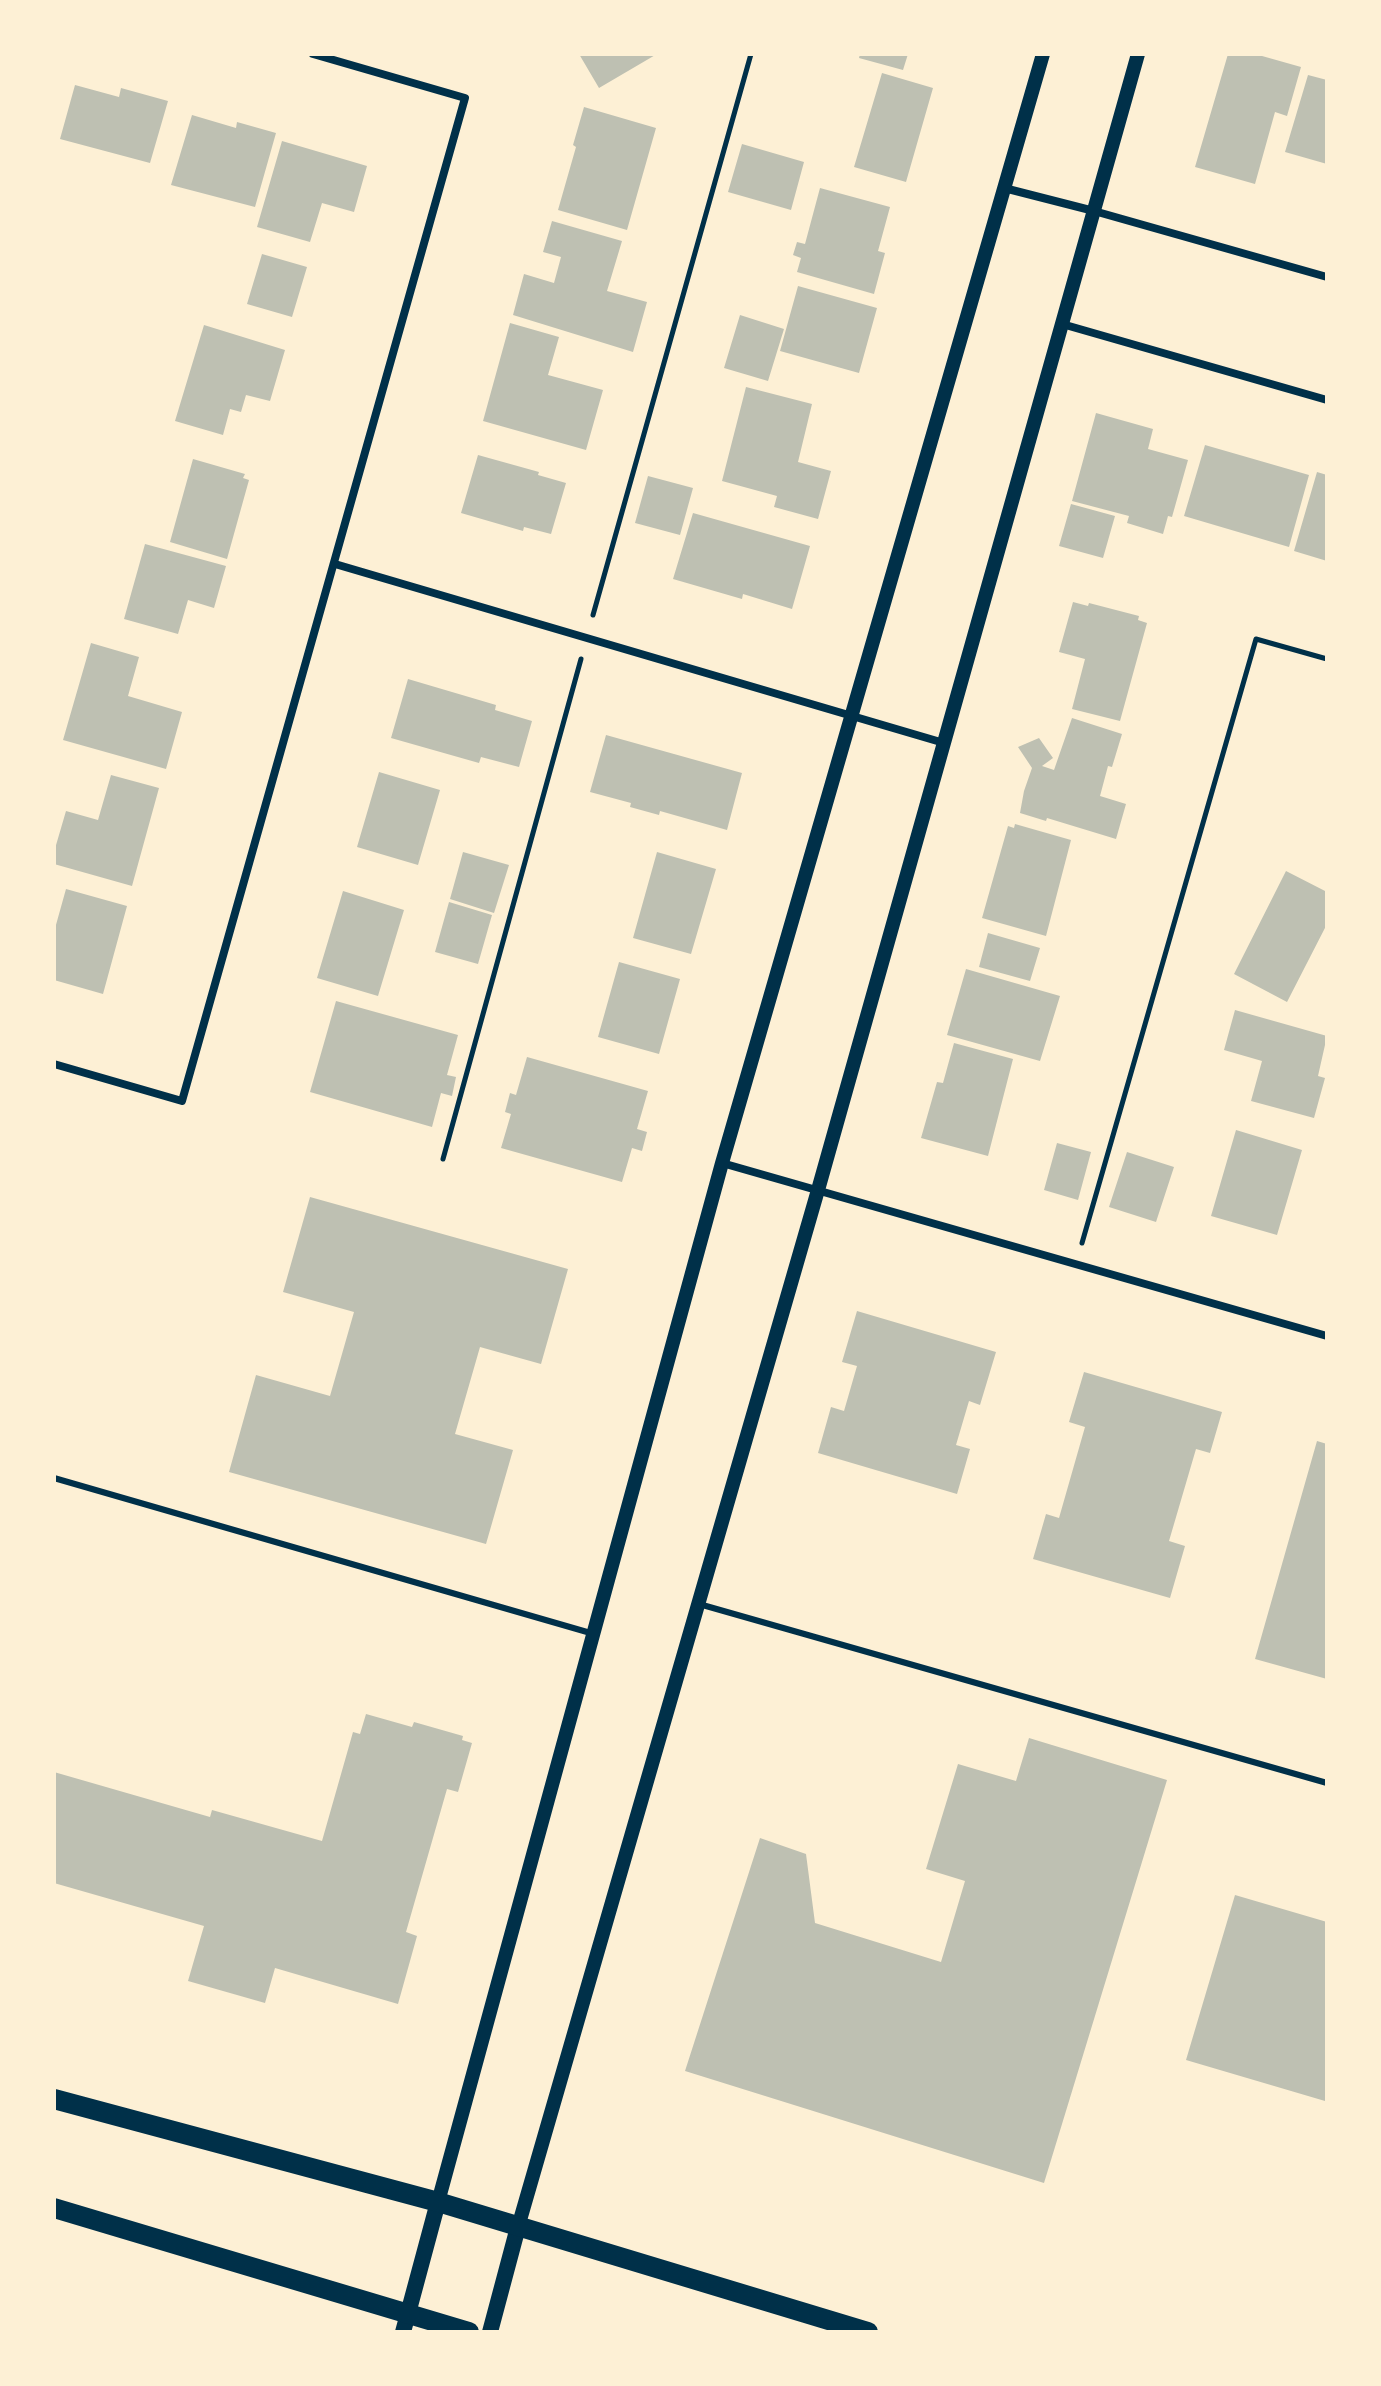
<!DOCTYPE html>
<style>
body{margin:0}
#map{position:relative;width:1381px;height:2386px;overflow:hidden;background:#fdf0d5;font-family:Manrope,sans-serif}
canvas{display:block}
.frame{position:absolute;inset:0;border:56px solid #fdf0d5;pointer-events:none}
</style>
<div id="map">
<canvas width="1381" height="2386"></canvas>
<div class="frame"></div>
</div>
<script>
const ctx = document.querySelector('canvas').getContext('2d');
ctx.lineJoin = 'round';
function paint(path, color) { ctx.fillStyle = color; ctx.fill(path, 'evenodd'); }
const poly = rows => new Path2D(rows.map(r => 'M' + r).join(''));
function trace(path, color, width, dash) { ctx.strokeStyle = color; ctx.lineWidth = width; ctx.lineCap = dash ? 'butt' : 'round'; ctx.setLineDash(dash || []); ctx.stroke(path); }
paint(poly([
 [579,54,657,54,599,88],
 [860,54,908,54,903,70,859,58],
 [1228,54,1255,54,1301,67,1287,116,1275,112,1255,184,1195,167],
 [882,73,933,88,906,182,854,167],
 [1308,75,1327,80,1327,164,1285,152],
 [75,85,119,97,121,88,168,101,150,163,60,139],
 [584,107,656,128,627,230,558,210,576,147,573,145],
 [192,115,236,128,237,122,276,133,255,207,171,185],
 [282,141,367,166,354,212,322,203,310,242,257,227],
 [742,144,804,162,791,210,728,192],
 [820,188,890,207,878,251,885,253,874,294,797,272,801,258,793,255,797,242,805,244],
 [552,221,622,241,607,291,647,302,633,352,513,315,524,274,554,283,561,257,543,252],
 [262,254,307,267,292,317,247,304],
 [798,286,877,308,859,373,780,351],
 [740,315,784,329,768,381,724,368],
 [510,323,559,337,548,375,603,390,586,450,483,421],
 [204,325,285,350,270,401,246,395,241,412,230,409,223,435,175,421],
 [746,387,812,404,798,462,831,471,818,519,774,507,777,496,722,481],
 [1096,413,1153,429,1148,449,1188,460,1172,517,1168,516,1163,534,1127,523,1129,516,1072,501],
 [1205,445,1309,475,1289,547,1184,516],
 [478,455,539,472,538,475,566,483,551,534,524,527,523,531,461,513],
 [193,459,245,474,243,478,249,480,227,559,170,542],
 [1317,472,1327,475,1327,561,1294,551],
 [648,476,693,488,680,535,635,523],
 [1071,504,1115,516,1103,558,1059,546],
 [693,513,810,546,792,609,743,594,742,599,673,579],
 [145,544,226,566,214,608,188,600,178,634,124,619],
 [1073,602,1088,606,1089,603,1139,616,1138,620,1147,623,1120,721,1072,709,1085,659,1059,652],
 [91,643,139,657,128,696,182,712,166,769,63,740],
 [408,679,496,705,495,710,532,721,519,767,481,757,479,763,391,738],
 [1072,718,1122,734,1112,767,1108,766,1100,796,1126,804,1116,839,1047,818,1046,821,1020,813,1024,791,1032,768,1018,747,1039,738,1053,758,1042,766,1054,770],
 [606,735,742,773,727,830,660,811,659,815,630,807,631,803,590,792],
 [379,772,440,790,418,865,357,847],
 [111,775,159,788,132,886,54,864,54,852,66,811,98,820],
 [1015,824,1071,840,1046,936,982,918,1008,826,1014,828],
 [463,852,509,865,494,913,450,899],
 [657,852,716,869,691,954,633,938],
 [1286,871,1327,892,1327,924,1287,1002,1234,974],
 [66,889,127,906,103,994,54,980,54,932],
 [343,891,404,910,378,996,317,978],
 [449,902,492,915,478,964,435,952],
 [988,933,1040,948,1030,981,979,967],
 [619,962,680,979,659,1054,598,1037],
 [966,969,1060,996,1040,1061,947,1035],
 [336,1001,458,1035,447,1075,456,1077,452,1096,441,1093,432,1127,310,1092],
 [1235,1010,1327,1036,1318,1076,1325,1078,1314,1118,1251,1101,1262,1061,1224,1050],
 [954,1043,1013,1059,988,1156,921,1138,937,1082,943,1083],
 [527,1057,648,1091,637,1129,647,1132,642,1151,632,1148,622,1182,501,1148,511,1114,505,1112,510,1093,516,1095],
 [1236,1130,1302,1150,1277,1235,1211,1216],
 [1057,1143,1091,1152,1078,1200,1044,1190],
 [1127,1152,1174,1167,1156,1222,1109,1207],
 [310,1197,568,1269,541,1364,480,1347,455,1434,513,1450,486,1544,229,1472,256,1375,330,1396,354,1312,283,1292],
 [857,1311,996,1352,980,1405,969,1401,956,1445,970,1449,957,1494,818,1453,831,1407,844,1411,857,1366,842,1362],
 [1084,1372,1222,1412,1210,1453,1196,1449,1169,1541,1185,1546,1170,1598,1033,1559,1046,1514,1059,1518,1085,1427,1069,1422],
 [1317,1441,1327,1444,1327,1679,1255,1659],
 [366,1714,412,1727,414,1722,463,1736,462,1740,472,1743,458,1792,447,1789,406,1932,417,1936,398,2004,275,1968,265,2003,188,1981,204,1926,54,1883,54,1772,210,1817,212,1810,322,1841,353,1732,360,1734],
 [1029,1738,1167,1780,1044,2183,685,2071,760,1838,806,1854,815,1923,941,1962,965,1881,926,1869,958,1764,1016,1781],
 [1235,1895,1327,1922,1327,2093,1325,2101,1186,2060]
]), '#bec0b2');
trace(poly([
 [593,615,751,54],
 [443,1159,581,659],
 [1082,1243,1256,639,1327,659]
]), '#003049', 5);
trace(poly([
 [54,1478,594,1634],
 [699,1604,1327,1783]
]), '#003049', 6);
trace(poly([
 [1004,188,1094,211,1327,277],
 [1062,324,1327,400],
 [335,564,944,743],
 [54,1064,182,1101,465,98,313,54],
 [722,1163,1327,1336]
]), '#003049', 8);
trace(poly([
 [438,2202,722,1163,1043,54],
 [518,2227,818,1190,1138,54]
]), '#003049', 14);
trace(poly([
 [403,2332,438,2202],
 [490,2332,518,2227]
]), '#003049', 16);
trace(poly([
 [54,2099,438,2202,868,2332],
 [54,2208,469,2332]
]), '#003049', 20);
</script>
